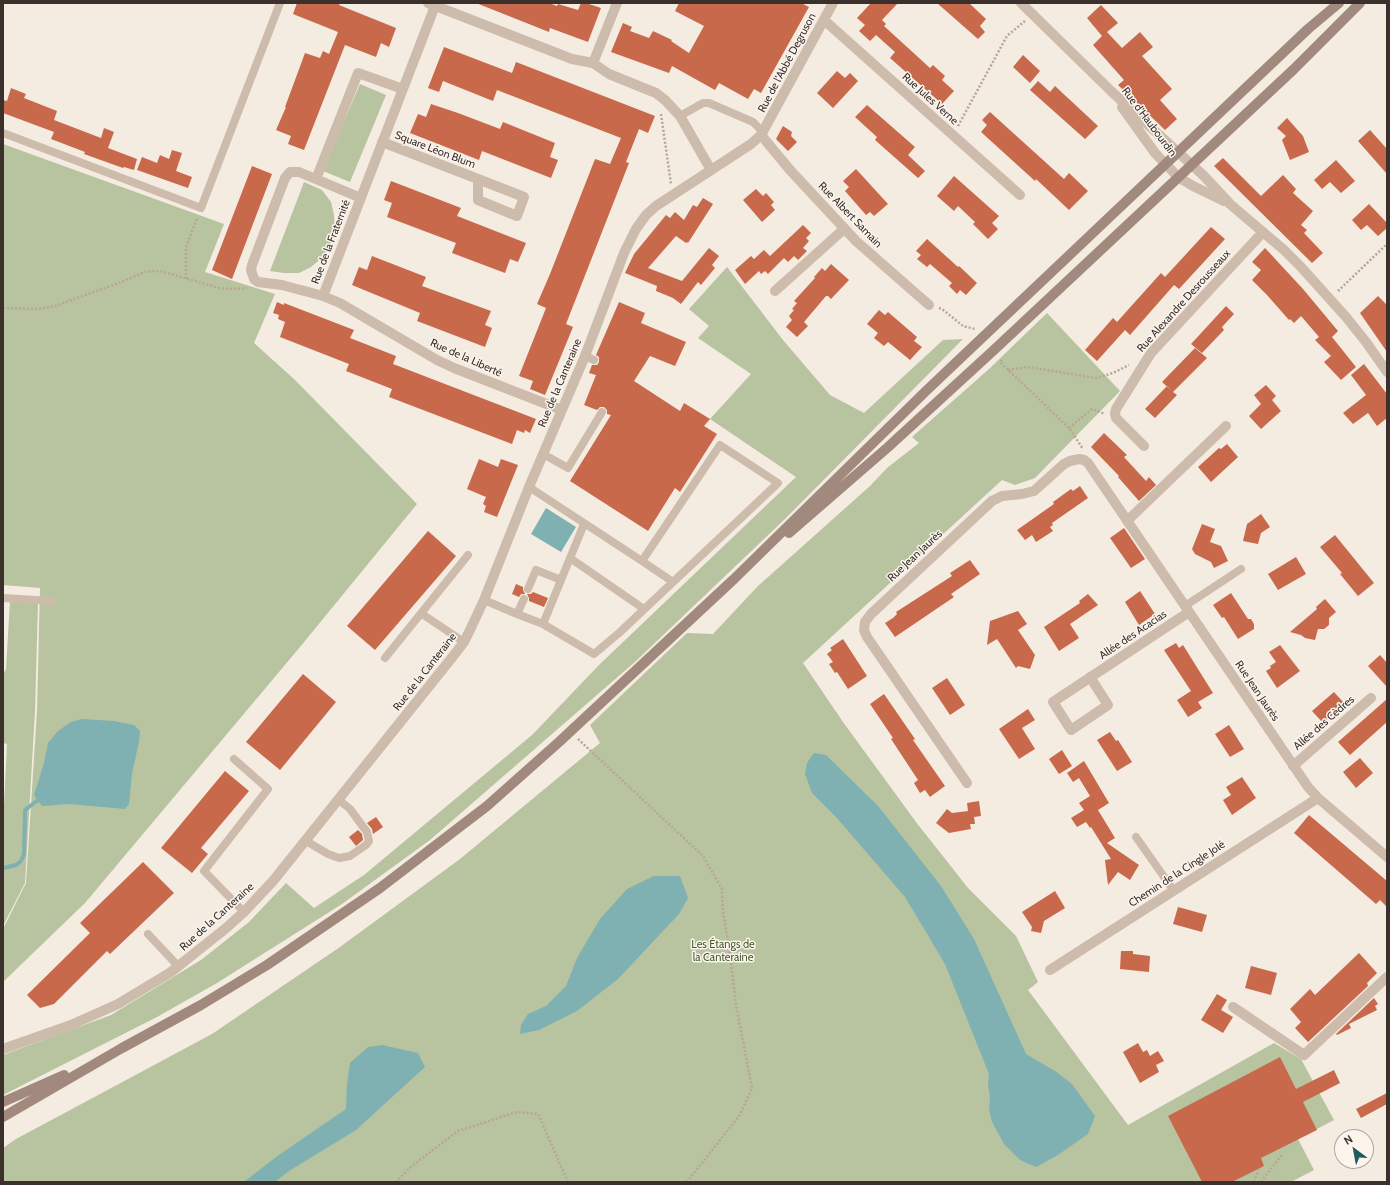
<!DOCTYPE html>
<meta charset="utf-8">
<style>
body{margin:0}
#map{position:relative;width:1390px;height:1185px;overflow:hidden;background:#f4ebe1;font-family:Cabin,sans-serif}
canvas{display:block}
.frame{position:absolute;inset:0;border:4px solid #3b302b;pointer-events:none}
.north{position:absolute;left:1334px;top:1129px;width:40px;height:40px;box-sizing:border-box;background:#fbf5ee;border:1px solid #aea6a0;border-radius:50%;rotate:328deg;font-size:11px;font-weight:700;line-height:16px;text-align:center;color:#3b302b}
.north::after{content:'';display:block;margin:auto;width:14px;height:18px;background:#1f5a5e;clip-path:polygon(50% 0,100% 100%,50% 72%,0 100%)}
</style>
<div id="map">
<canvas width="1390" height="1185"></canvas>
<div class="frame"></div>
<div class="north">N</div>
</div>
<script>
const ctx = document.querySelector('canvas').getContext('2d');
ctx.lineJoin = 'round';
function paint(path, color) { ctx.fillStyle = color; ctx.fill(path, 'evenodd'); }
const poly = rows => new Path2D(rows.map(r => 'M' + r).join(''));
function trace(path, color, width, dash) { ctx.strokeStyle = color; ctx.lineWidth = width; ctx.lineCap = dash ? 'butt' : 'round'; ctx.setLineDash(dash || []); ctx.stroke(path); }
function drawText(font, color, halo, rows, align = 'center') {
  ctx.font = font + ' Cabin,sans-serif'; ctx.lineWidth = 3; ctx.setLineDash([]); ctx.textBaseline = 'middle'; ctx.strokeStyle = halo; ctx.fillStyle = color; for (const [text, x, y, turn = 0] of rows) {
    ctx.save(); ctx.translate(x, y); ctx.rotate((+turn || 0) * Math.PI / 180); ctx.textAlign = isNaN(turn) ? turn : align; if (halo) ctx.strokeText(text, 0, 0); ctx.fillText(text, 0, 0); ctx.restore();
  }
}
paint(poly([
 [360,84,386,95,350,182,323,171],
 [3,144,224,224,205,272,275,294,254,343,294,379,417,504,300,647,85,903,3,982,3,929,26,883,37,711,40,588,3,585],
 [304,182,322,190,331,202,334,215,335,231,330,246,324,256,311,267,299,273,284,273,270,271],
 [727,267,783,340,830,395,864,413,943,340,963,339,786,518,636,661,430,840,342,904,217,983,157,1017,3,1095,3,1055,111,1015,201,960,249,922,286,883,314,908,364,875,532,735,599,665,796,477,710,419,751,374,698,338,709,326,689,309],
 [1047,313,1120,391,1035,478,1015,485,1002,480,803,663,843,722,916,822,968,888,1016,936,1038,982,1028,990,1128,1125,1274,1043,1301,1059,1334,1120,1298,1139,1314,1170,1291,1182,3,1182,3,1148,16,1139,212,1034,340,947,460,859,600,743,590,725,687,633,713,634,758,586,870,486,887,468,919,443,912,437,989,369],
 [10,601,38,602,35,711,25,883,3,926,3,826,7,744,3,743,3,674,6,669]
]), '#b8c4a0');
paint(poly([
 [546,508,576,527,561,552,531,534],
 [82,719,114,721,134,725,140,731,139,742,132,773,129,804,125,809,69,804,42,806,34,795,44,763,48,743,58,731,71,722],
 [814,753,826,755,878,806,941,886,974,939,1026,1054,1055,1071,1072,1084,1095,1116,1088,1134,1058,1155,1036,1167,1020,1160,1004,1144,992,1122,989,1110,990,1098,988,1084,989,1074,945,964,905,897,837,818,812,793,805,774,807,763],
 [654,876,680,876,688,898,679,914,618,979,577,1011,539,1030,520,1034,521,1025,528,1014,546,1006,566,986,577,958,600,919,627,889],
 [382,1045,418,1053,425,1067,356,1130,289,1171,275,1182,244,1182,276,1157,346,1109,347,1084,350,1063,368,1047]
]), '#7fb0b2');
trace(poly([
 [3,868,16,865,21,861,24,854,25,810,38,800]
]), '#7fb0b2', 4);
paint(poly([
 [297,3,340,3,339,5,396,28,389,47,381,43,376,57,345,45,304,150,288,144,291,136,276,130,286,107,285,107,305,53,320,58,323,51,329,54,338,32,293,14],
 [476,3,549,3,557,6,558,4,578,10,581,3,586,3,601,8,588,42,550,28,549,32],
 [679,3,801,3,809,7,761,93,754,89,748,99,719,83,715,90,672,66,669,73,611,52,623,23,632,27,630,31,649,38,653,31,672,40,671,41,689,53,704,26,675,11],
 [871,3,898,3,882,20,886,24,884,26,930,68,933,65,945,76,942,80,954,91,942,104,890,58,895,52,876,35,870,41,859,31,865,25,857,18],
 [937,3,969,3,986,19,980,26,985,32,978,39],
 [1101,5,1118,23,1107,32,1122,48,1140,32,1153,47,1142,56,1172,89,1160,100,1177,119,1165,130,1118,85,1124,80,1093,45,1102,36,1087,18],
 [444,47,512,73,516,62,655,116,648,133,639,129,626,162,629,163,566,324,573,327,545,395,530,389,533,381,519,376,546,308,537,304,550,274,595,159,610,164,621,138,497,90,493,101,443,81,439,92,428,88],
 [1023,55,1040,71,1030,83,1013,67],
 [837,71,845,78,850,73,858,81,833,108,817,93],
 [1038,81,1050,92,1055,86,1098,126,1085,139,1030,90],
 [11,88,26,94,24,98,57,111,54,120,101,138,104,128,114,132,108,148,137,159,134,170,124,167,123,168,84,154,85,152,51,139,54,132,3,113,3,100,7,101],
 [431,104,458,113,500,129,503,122,555,143,550,157,558,160,551,178,482,151,479,160,410,133,418,114,426,117],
 [867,105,915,147,908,155,925,171,918,178,875,140,877,137,855,117],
 [990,112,1064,179,1069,173,1088,191,1069,210,1036,179,1035,181,981,132,987,125,982,120],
 [1287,118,1303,136,1309,152,1290,160,1282,140,1286,136,1277,128],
 [783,126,792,132,791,136,797,142,788,151,776,139],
 [1370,130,1387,149,1387,174,1358,141],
 [172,150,182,153,176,171,192,177,188,188,137,170,142,157,157,163,160,155,169,159],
 [1223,158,1261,196,1283,175,1296,189,1293,193,1313,211,1301,225,1307,230,1304,233,1323,253,1312,263,1214,166],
 [1336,160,1355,181,1341,193,1330,182,1322,189,1314,180],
 [252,166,272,174,232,279,212,270],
 [856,169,888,204,874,216,870,212,866,215,845,191,849,187,843,181],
 [954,176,999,216,992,223,998,229,988,239,973,224,975,222,958,206,954,211,937,196],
 [391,181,461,208,457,216,526,243,518,262,510,259,505,273,452,253,456,243,387,217,392,203,384,200],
 [756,189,763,196,766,193,774,202,771,205,775,210,762,222,743,200],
 [703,198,713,204,688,243,687,242,686,243,676,236,648,268,682,281,709,248,719,256,712,265,715,268,701,285,698,282,681,304,673,298,656,291,657,286,625,273,634,254,666,215,670,218,675,212,684,220,693,205,697,207],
 [1369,204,1387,223,1387,228,1378,236,1367,225,1361,230,1352,220],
 [803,225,811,233,806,238,809,241,803,248,807,251,798,260,794,256,788,262,784,258,768,274,765,271,761,274,759,271,745,284,735,270,751,256,754,259,764,250,770,256],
 [1211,227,1225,239,1179,289,1174,285,1130,335,1125,330,1097,361,1085,350,1113,318,1117,322,1161,273,1165,277],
 [927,239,958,267,959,266,977,283,966,295,960,290,957,294,949,286,952,283,930,264,927,267,917,259,921,255,916,251],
 [1265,248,1303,289,1338,331,1332,337,1356,367,1341,380,1324,362,1331,356,1315,340,1319,337,1301,316,1294,323,1290,319,1289,320,1267,295,1252,280,1261,270,1252,262],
 [372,256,426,277,422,286,491,311,485,325,492,328,485,347,417,321,420,313,352,285,359,267,367,270],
 [831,264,849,280,831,299,828,296,826,296,804,322,808,326,797,337,786,327,792,320,789,316,794,310,792,309,797,303,794,301,815,278,814,277,822,268,825,271],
 [1378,296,1387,305,1387,352,1360,313],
 [277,302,284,305,284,303,354,330,350,338,396,356,393,364,536,419,530,433,525,430,524,433,517,430,512,444,389,397,392,389,346,371,349,364,280,337,285,322,278,319,279,315,273,313],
 [619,302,645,313,641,323,686,342,675,366,650,356,634,381,680,411,684,403,710,419,704,426,717,434,680,492,675,488,648,531,570,481,611,415,607,414,607,410,604,407,600,407,597,410,584,405,596,375,589,373,592,365,597,365,599,362,599,357,596,355],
 [1226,306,1234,314,1222,327,1224,330,1202,353,1191,344],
 [879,310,885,315,888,312,917,337,914,341,922,347,910,360,888,342,884,346,874,338,878,333,867,324],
 [1195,348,1207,358,1173,392,1177,395,1155,418,1145,409,1167,386,1172,391,1162,382],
 [1364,364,1387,394,1387,418,1377,426,1368,413,1353,424,1343,413,1366,395,1351,375],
 [1266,385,1276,396,1272,400,1281,411,1261,429,1249,416,1261,404,1254,395],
 [1104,433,1127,455,1124,457,1146,481,1149,477,1156,485,1139,501,1118,477,1119,476,1091,447],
 [1227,444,1238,457,1211,482,1198,467,1219,448,1221,449],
 [479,459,498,467,501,459,518,465,497,517,484,512,486,506,483,504,486,497,467,489],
 [1080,486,1088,498,1052,523,1053,525,1050,527,1053,531,1036,542,1032,535,1025,540,1017,530,1054,504,1053,502,1071,489,1073,491],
 [1261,514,1270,527,1261,533,1258,544,1243,541,1247,524],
 [1202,524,1215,529,1210,542,1221,546,1228,561,1214,568,1211,562,1195,554,1192,549],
 [1124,528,1145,559,1131,568,1110,538],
 [428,531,456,556,375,650,347,626],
 [1335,535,1374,583,1358,596,1340,574,1342,573,1320,547],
 [1296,557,1306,574,1278,590,1268,574],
 [970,560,980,574,951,594,954,597,895,637,885,623,893,618,897,614,896,612,952,576,950,573],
 [516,584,523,587,523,590,525,594,521,594,519,597,512,594],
 [1140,591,1155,614,1139,625,1125,602],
 [533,592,548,598,544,607,529,601,529,598,527,594,531,594],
 [1231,593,1248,619,1251,619,1254,624,1254,629,1238,639,1224,617,1222,618,1213,605],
 [1088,594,1098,605,1070,624,1079,638,1059,651,1044,627,1080,603,1079,601],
 [1325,599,1336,612,1329,618,1329,625,1324,629,1318,629,1315,640,1305,638,1301,635,1290,632,1317,609,1316,607],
 [1018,611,1027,624,1018,630,1035,655,1030,669,1018,666,1016,668,997,639,987,645,990,621],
 [843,639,867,676,848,689,837,672,835,673,829,664,833,662,827,654,832,650,830,648],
 [1176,643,1179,648,1183,645,1213,693,1198,702,1202,708,1188,717,1177,700,1191,691,1164,650],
 [1280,645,1300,671,1277,688,1266,671,1271,668,1270,666,1276,662,1269,652],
 [1380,655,1387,663,1387,687,1368,666],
 [303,674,336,702,280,770,246,742],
 [947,678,965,705,950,715,932,688],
 [1334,692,1345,704,1323,723,1312,711],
 [884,694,915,739,913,740,945,786,930,797,925,790,920,793,914,783,918,780,891,739,893,738,870,704],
 [1387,699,1387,722,1350,755,1338,742],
 [1028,709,1035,720,1022,728,1035,749,1019,759,999,729],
 [1229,725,1244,749,1230,757,1215,734],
 [1110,732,1116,741,1118,740,1132,762,1117,771,1097,740],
 [1062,750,1072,766,1059,774,1049,759],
 [1360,758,1373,773,1356,788,1343,772],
 [1084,761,1109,803,1098,810,1115,838,1107,843,1139,865,1130,880,1118,872,1108,885,1105,860,1111,859,1091,827,1090,828,1086,822,1077,827,1071,818,1084,810,1079,803,1090,796,1079,778,1073,782,1067,773],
 [225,771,249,791,201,848,208,854,192,873,161,848],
 [1242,777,1256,798,1232,815,1223,800,1231,795,1226,787],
 [979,801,981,816,974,817,975,824,970,824,971,829,949,833,936,823,947,809,952,813,968,811,967,803],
 [1309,815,1387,881,1387,907,1380,900,1376,904,1294,833],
 [376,817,383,827,373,834,372,829,367,823],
 [358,830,362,834,363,840,356,846,349,837],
 [143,862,174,893,110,954,107,951,54,1004,40,1008,27,995,90,933,80,923],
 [1055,891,1065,908,1044,921,1041,933,1031,931,1032,927,1022,912],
 [1178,907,1207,915,1202,932,1173,924],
 [1121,951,1133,951,1133,954,1150,956,1149,972,1120,969],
 [1359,953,1377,973,1367,983,1368,986,1308,1042,1295,1028,1301,1022,1290,1009,1310,989,1315,995],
 [1251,966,1277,973,1271,995,1245,988],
 [1217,994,1227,1000,1221,1010,1233,1017,1223,1033,1201,1020],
 [1374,998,1378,1004,1375,1006,1377,1010,1349,1024,1351,1028,1337,1035,1336,1034],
 [1138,1043,1143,1052,1147,1050,1150,1056,1158,1051,1164,1061,1156,1065,1159,1072,1140,1083,1123,1052],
 [1280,1057,1296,1089,1334,1070,1340,1083,1303,1102,1317,1130,1261,1158,1264,1166,1232,1182,1202,1182,1168,1116],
 [1387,1093,1387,1104,1361,1118,1356,1109]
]), '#c8694b');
trace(poly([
 [661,114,671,184],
 [958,126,1007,36,1025,21],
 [186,279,186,247,197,218],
 [1338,291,1387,244],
 [3,308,40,309,55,306,121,282,145,272,154,271,161,271,219,288,232,289,247,288],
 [939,308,942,309,963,326,975,329],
 [1002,360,1000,362,1069,428,1083,449],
 [1008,370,1028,367,1096,378,1113,373,1129,365],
 [1069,428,1092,409,1105,414],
 [578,739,703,856,722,889,723,912,729,946,736,1005,752,1088,740,1115,687,1182],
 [396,1182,412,1166,458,1131,517,1112,538,1114,568,1182],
 [1254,1182,1259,1168],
 [1261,1182,1283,1153]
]), '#b9a596', 2.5, [2, 2]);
trace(poly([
 [680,116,703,103,709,103,753,122,763,132],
 [3,133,201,208,280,3],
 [585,356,594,360],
 [543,454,568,468,602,412],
 [529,487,642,561],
 [570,558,644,609],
 [528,589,536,570,561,580],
 [3,598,53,601],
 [524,599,517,614,543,624,584,524],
 [484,600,517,614],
 [1185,606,1241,569],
 [422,614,464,642],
 [543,624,594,654,619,633,778,483,720,445,642,561,673,582],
 [385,658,468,555],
 [234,759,268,789,204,871,244,912],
 [1136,837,1174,891],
 [306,841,328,854,339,858,350,856,366,845,369,841,367,832,350,809,339,800],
 [148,934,179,967]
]), '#cdbbac', 8);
trace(poly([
 [428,3,572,59,593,63,609,74,656,93,665,100,680,116,711,170],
 [824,20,1020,195],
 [593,63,617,3],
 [761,135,790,170,856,241,929,305],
 [382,142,403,150,478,179,524,197,517,216,478,200,478,179],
 [316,179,358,73,403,89],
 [361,198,299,172,290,172,285,178,252,265,251,270,254,279,258,282,282,285,323,296,340,303,437,360,454,368,562,410],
 [775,291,844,229],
 [323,296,435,6],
 [1144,446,1116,418,1115,414,1116,409,1151,353,1263,232],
 [1127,521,1226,426],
 [1090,677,1108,705,1071,730,1053,702,1189,612],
 [1293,766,1371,698],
 [967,783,867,637,864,630,865,622,871,614,992,501,1002,496,1022,494,1034,491,1064,464,1070,461,1079,459,1084,460,1088,463,1308,787,1318,798,1387,857],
 [1050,970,1318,798],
 [1233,1007,1304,1055,1387,977],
 [3,1049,71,1025,118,1004,171,972,225,929,244,912,273,881,454,655,464,642,470,630,484,600,529,487,585,356,624,253,636,229,646,215,656,206,751,144,761,135,833,3]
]), '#cdbbac', 10);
trace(poly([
 [1021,3,1111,91,1204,176,1230,204,1284,250,1301,267,1346,317,1366,342,1387,372],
 [1122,107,1155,153,1178,177,1193,186,1224,201]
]), '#cdbbac', 10);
trace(poly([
 [789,533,887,448,995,349,1294,69,1360,3],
 [3,1102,64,1075],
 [3,1117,122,1048,201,1005,267,965,380,888,487,806,559,742,734,579,927,390,1308,29,1339,3]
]), '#a18a7d', 10);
drawText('11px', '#3b302b', '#fbf5ee', [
 ["Rue de l'Abbé Degruson",787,63,-62],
 ["Rue Jules Verne",930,99,42],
 ["Rue d'Haubourdin",1149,122,53],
 ["Square Léon Blum",435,150,21],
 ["Rue Albert Samain",850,215,46],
 ["Rue de la Fraternité",331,242,-69],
 ["Rue Alexandre Desrousseaux",1184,301,-48],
 ["Rue de la Liberté",466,358,24],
 ["Rue de la Canteraine",560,383,-67],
 ["Rue Jean Jaurès",915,556,-43],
 ["Allée des Acacias",1133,635,-34],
 ["Rue de la Canteraine",425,672,-52],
 ["Rue Jean Jaurès",1257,691,56],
 ["Allée des Cèdres",1324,723,-41],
 ["Chemin de la Cingle Jolé",1177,874,-33],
 ["Rue de la Canteraine",217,917,-42]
]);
drawText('11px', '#4a5a2e', '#fbf5ee', [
 ["Les Étangs de",723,945],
 ["la Canteraine",723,958]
]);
</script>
